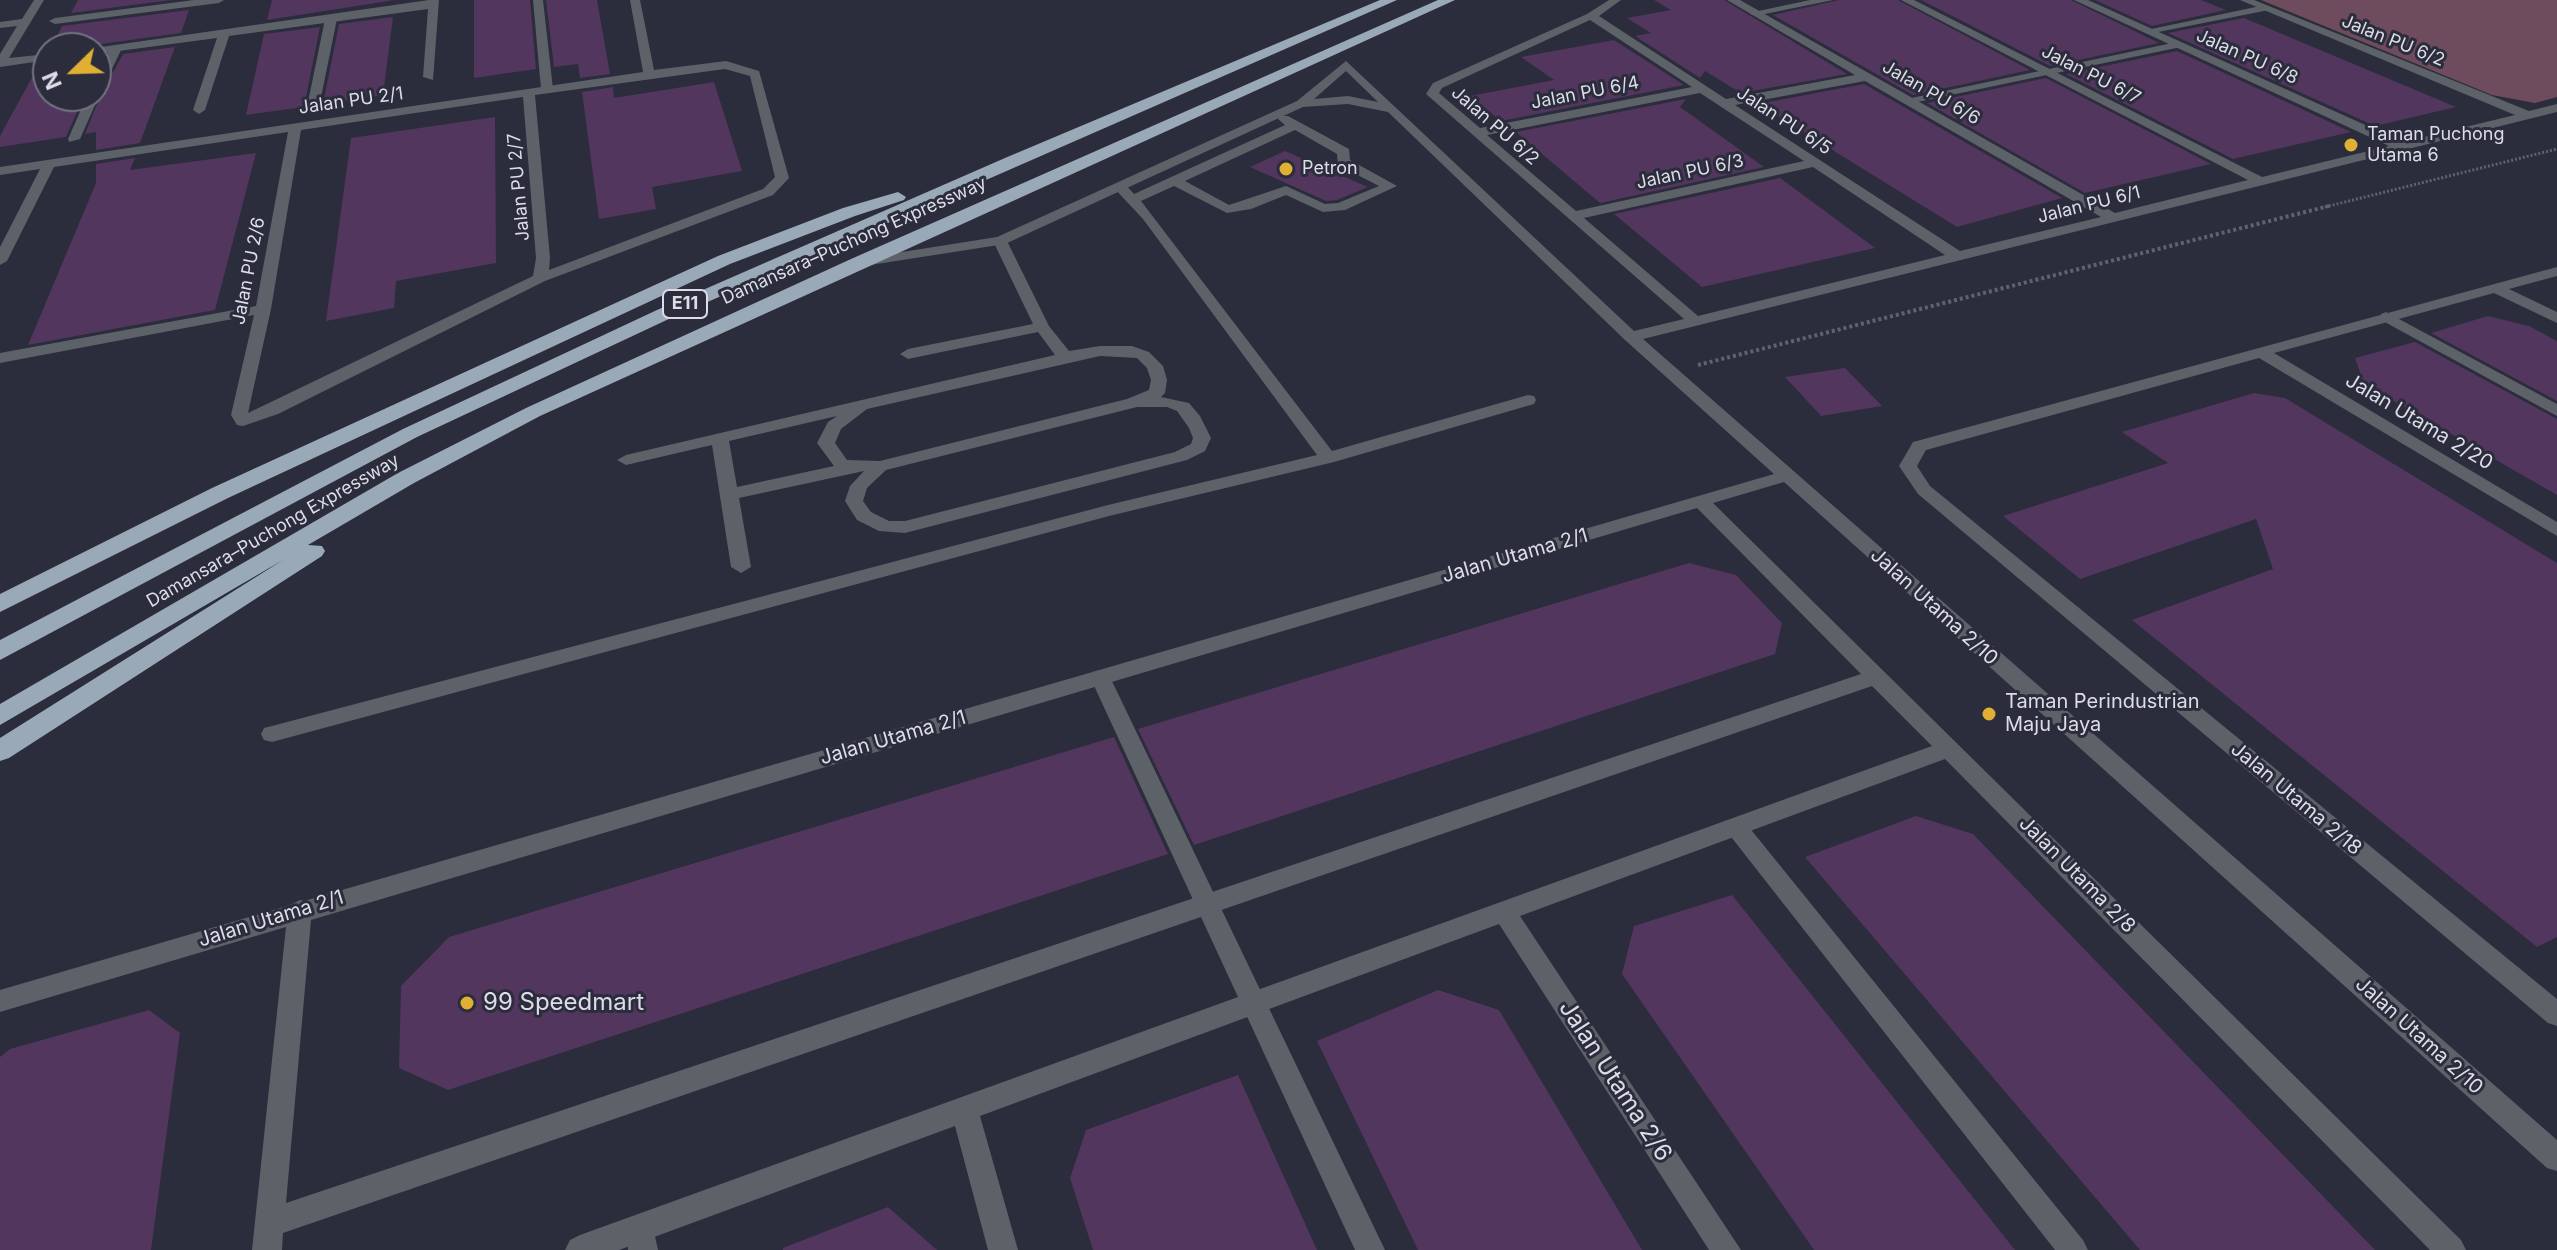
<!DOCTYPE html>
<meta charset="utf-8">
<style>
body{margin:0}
#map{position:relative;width:2557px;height:1250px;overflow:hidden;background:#2b2c3c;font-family:Inter,sans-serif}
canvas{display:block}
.north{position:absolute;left:32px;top:32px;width:80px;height:80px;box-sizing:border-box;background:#2b2c3c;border:2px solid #727380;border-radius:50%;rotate:247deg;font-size:22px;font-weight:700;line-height:32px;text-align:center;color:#dcdde7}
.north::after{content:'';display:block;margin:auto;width:28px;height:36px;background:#dfb034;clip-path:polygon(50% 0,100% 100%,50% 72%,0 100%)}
</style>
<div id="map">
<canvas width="2557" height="1250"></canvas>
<div class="north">N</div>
</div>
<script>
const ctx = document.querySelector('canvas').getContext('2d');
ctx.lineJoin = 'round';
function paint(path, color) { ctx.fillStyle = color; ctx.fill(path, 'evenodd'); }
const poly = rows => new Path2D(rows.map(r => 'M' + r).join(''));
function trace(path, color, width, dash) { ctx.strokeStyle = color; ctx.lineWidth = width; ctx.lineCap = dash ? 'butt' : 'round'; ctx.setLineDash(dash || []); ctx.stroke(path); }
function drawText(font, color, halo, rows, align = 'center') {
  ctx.font = font + ' Inter,sans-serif'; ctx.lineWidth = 6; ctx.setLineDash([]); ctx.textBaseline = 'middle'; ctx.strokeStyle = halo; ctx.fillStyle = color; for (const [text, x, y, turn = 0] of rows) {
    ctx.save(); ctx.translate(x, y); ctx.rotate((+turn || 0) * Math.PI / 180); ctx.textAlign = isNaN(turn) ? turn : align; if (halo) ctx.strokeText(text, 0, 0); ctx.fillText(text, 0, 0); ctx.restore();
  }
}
paint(poly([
 [2261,0,2557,0,2557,97,2535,103,2492,95]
]), '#6f4c5d');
paint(poly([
 [78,0,171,0,71,13],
 [272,0,395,0,267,20],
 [474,0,530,0,536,69,474,78],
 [546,0,597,0,610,74,580,78,578,64,554,67],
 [1654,0,1724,0,1847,74,1741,93,1705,71,1700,78,1635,36,1651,33,1627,18,1671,10],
 [1839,0,1898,0,2030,70,1913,95,1773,15],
 [1921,0,2071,0,2159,43,2050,66],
 [2095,0,2201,0,2226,10,2152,26],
 [189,10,181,33,94,45,91,48,51,48,62,26],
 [393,17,383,95,323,104,339,24],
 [2244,18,2456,107,2375,126,2168,33],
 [320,27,304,107,246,115,264,34],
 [1614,40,1684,85,1501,121,1470,96,1554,80,1521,57],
 [175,47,140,143,96,150,96,132,85,134,101,94,123,54],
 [2177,51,2351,132,2233,159,2066,74],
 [48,63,48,96,84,96,66,137,0,147,0,136,36,70],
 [2046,78,2211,164,2085,193,1927,103],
 [714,82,742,171,652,187,656,209,599,219,582,92,613,87,614,98],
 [1864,84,2062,198,1957,227,1758,104],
 [1686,99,1680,107,1764,167,1600,203,1516,132],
 [495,117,496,263,396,281,394,308,326,321,351,138],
 [1285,151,1368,187,1337,200,1326,201,1250,167],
 [256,153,215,310,28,345,96,183,96,164,135,158,130,170],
 [1780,178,1875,248,1702,287,1614,214],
 [2488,316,2529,326,2557,341,2557,401,2431,333],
 [2415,342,2557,419,2557,495,2364,384,2355,358],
 [1845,368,1882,406,1821,416,1785,377],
 [2254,393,2285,398,2557,563,2557,937,2537,947,2132,620,2273,569,2256,519,2080,579,2003,516,2168,463,2122,432],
 [1689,563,1736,575,1782,623,1775,654,1194,845,1138,729],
 [1114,737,1168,854,448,1090,399,1068,401,986,449,937],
 [1916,816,1973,834,2375,1250,2140,1250,1805,857],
 [1732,895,2015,1250,1814,1250,1622,974,1634,926],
 [1438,990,1499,1010,1642,1250,1418,1250,1317,1041],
 [149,1010,180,1033,151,1250,0,1250,0,1057,10,1049],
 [1238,1075,1317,1250,1093,1250,1070,1178,1086,1130],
 [888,1207,937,1250,783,1250,783,1248]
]), '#52365e');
trace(poly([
 [2321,208,2557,149]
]), '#616270', 3, [2, 2]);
trace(poly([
 [1698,365,2329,206]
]), '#616270', 4, [3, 3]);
paint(poly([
 [194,0,224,0,219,3,55,24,49,21,55,18,194,0],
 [533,0,543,0,553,89,547,93,541,89,533,0],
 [1810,0,1833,0,1755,16,1749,13,1810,0],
 [2265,5,2270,8,2269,10,2148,34,2142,31,2265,5],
 [331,16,337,19,319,107,313,111,307,107,325,19,331,16],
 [2177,42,2183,45,2181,47,1908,104,1902,100,2177,42],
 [116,45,122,48,102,90,97,93,99,96,80,139,69,142,68,139,87,96,96,96,96,77,110,48,116,45],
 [1280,116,1288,116,1349,149,1350,160,1397,186,1345,210,1323,212,1286,195,1251,209,1227,213,1174,186,1141,201,1332,451,1528,395,1534,396,1536,400,1534,404,1334,462,1109,516,272,742,264,740,261,734,264,728,272,726,1108,505,1317,455,1143,219,1113,187,1125,184,1134,194,1285,125,1278,119,1280,116],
 [1295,130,1337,154,1338,165,1379,186,1338,203,1325,204,1286,186,1229,205,1185,181,1295,130],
 [1000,237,1007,241,1049,326,1069,351,1100,346,1132,346,1149,352,1163,366,1167,380,1165,393,1161,397,1189,403,1200,416,1211,438,1205,451,1187,460,905,533,879,531,857,520,845,501,850,486,864,471,739,498,751,567,741,573,731,567,712,445,626,465,617,460,626,455,1055,355,1038,332,908,359,900,354,908,349,1033,324,993,241,1000,237],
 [1100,356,1137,358,1147,368,1151,380,1149,390,1127,399,880,461,847,460,835,443,841,429,867,409,1100,356],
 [1137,407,1167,407,1177,411,1189,428,1193,438,1191,444,1175,452,905,521,889,521,871,512,863,501,867,488,886,470,1137,407],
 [837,416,828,422,817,443,834,466,737,487,729,441,837,416],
 [2386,312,2557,404,2557,416,2381,320,2381,314,2386,312],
 [1100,670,1107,672,1110,677,1385,1250,1355,1250,1090,677,1093,672,1100,670],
 [1736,818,1744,821,2083,1240,2088,1250,2055,1250,1728,833,1725,827,1728,821,1736,818],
 [641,1214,651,1218,658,1250,628,1250,627,1228,631,1218,641,1214]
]), '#5c6268');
paint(poly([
 [34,0,44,0,9,58,48,54,48,60,0,67,0,54,17,26,0,28,0,22,22,19,34,0],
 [429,0,439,0,433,80,423,77,428,9,229,36,205,110,199,114,193,110,217,38,96,54,94,48,429,0],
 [630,0,640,0,654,70,726,61,759,71,789,178,773,195,545,281,278,414,243,426,237,425,231,415,254,315,0,363,0,353,256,306,288,132,54,167,7,261,0,265,0,247,40,169,0,175,0,167,643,72,630,0],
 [725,69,750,76,775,177,763,189,549,270,550,258,535,95,725,69],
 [523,97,536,258,533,276,248,413,271,309,301,130,523,97],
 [1609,0,1621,0,1599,16,1726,99,1855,75,1727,0,1740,0,2115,213,2248,180,1901,0,1914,0,2262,177,2389,146,2074,0,2088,0,2403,142,2515,115,2240,0,2254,0,2529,111,2557,104,2557,112,1643,339,2557,1140,2557,1171,2547,1168,1784,482,1713,503,2461,1240,2466,1250,2430,1250,1945,759,1520,916,1741,1250,1709,1250,1499,924,980,1116,1018,1250,988,1250,955,1126,619,1250,565,1250,570,1240,580,1235,1932,746,1872,686,283,1233,282,1250,252,1250,286,927,0,1012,0,990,290,905,300,900,304,901,1774,474,1625,340,1388,112,1348,104,1303,107,1005,244,864,266,857,262,864,258,997,237,1297,101,1346,61,1634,331,1684,319,1426,94,1433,83,1587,14,1609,0],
 [1590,20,1692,87,1480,128,1439,93,1442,88,1590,20],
 [1346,71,1378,102,1348,96,1314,99,1346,71],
 [1865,81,2101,217,1960,251,1735,105,1865,81],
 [1700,93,1804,161,1576,211,1487,135,1700,93],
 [1813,167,1945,255,1698,316,1584,218,1813,167],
 [1697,508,1861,674,286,1203,311,920,1697,508],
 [2557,267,2557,276,2509,289,2557,312,2557,323,2494,293,2274,353,2557,522,2557,536,2259,358,1926,450,1917,466,1930,486,2557,999,2557,1026,2548,1023,1918,494,1899,466,1913,442,2557,267]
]), '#5c6268');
paint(poly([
 [1380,0,1397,0,671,318,417,437,0,660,0,640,403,429,657,310,1005,158,1380,0],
 [1438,0,1455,0,540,416,414,483,308,545,322,546,325,551,322,556,9,758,0,761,0,738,283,560,0,725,0,704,398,473,526,408,851,259,1438,0],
 [898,192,906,197,904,200,855,216,730,264,228,498,0,612,0,594,212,488,718,256,843,208,898,192]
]), '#9aa9b8');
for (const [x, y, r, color] of [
 [2351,145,8,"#dfb034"],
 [1286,169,8,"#dfb034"],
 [1989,714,8,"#dfb034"],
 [467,1003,8,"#dfb034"]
]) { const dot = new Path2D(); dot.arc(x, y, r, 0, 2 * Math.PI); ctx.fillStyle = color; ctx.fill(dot); trace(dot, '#2b2c3c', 3); }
drawText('18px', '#dcdde7', '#2b2c3c', [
 ["Jalan PU 6/2",2393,41,22],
 ["Jalan PU 6/8",2247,57,24],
 ["Jalan PU 6/7",2091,75,27],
 ["Jalan PU 6/4",1585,93,-11],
 ["Jalan PU 6/6",1931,93,30],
 ["Jalan PU 2/1",351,101,-8],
 ["Jalan PU 6/5",1784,121,33],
 ["Jalan PU 6/2",1495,126,41],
 ["Jalan PU 6/3",1690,172,-12],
 ["Jalan PU 2/7",519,187,-95],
 ["Jalan PU 6/1",2089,205,-14],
 ["Damansara–Puchong Expressway",854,241,-24],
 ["Jalan PU 2/6",249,271,-79],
 ["Damansara–Puchong Expressway",273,531,-30]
]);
drawText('18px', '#dcdde7', '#2b2c3c', [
 ["Taman Puchong",2367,135],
 ["Utama 6",2367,156],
 ["Petron",1302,169]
], 'left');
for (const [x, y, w] of [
 [685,304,44]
]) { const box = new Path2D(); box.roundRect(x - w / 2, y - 14, w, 28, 6); ctx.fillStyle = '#2b2c3c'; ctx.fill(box); trace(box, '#dcdde7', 2); }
drawText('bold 18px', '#dcdde7', null, [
 ["E11",685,304]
]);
drawText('20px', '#dcdde7', '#2b2c3c', [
 ["Jalan Utama 2/20",2419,422,31],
 ["Jalan Utama 2/1",1515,556,-16],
 ["Jalan Utama 2/10",1934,607,42],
 ["Jalan Utama 2/1",893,738,-16],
 ["Jalan Utama 2/18",2296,799,40],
 ["Jalan Utama 2/8",2077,875,45],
 ["Jalan Utama 2/1",271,919,-17],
 ["Jalan Utama 2/10",2419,1036,42]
]);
drawText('20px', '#dcdde7', '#2b2c3c', [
 ["Taman Perindustrian",2005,702],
 ["Maju Jaya",2005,725]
], 'left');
drawText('24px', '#dcdde7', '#2b2c3c', [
 ["99 Speedmart",483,1003]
], 'left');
drawText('24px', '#dcdde7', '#2b2c3c', [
 ["Jalan Utama 2/6",1615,1081,57]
]);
</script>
